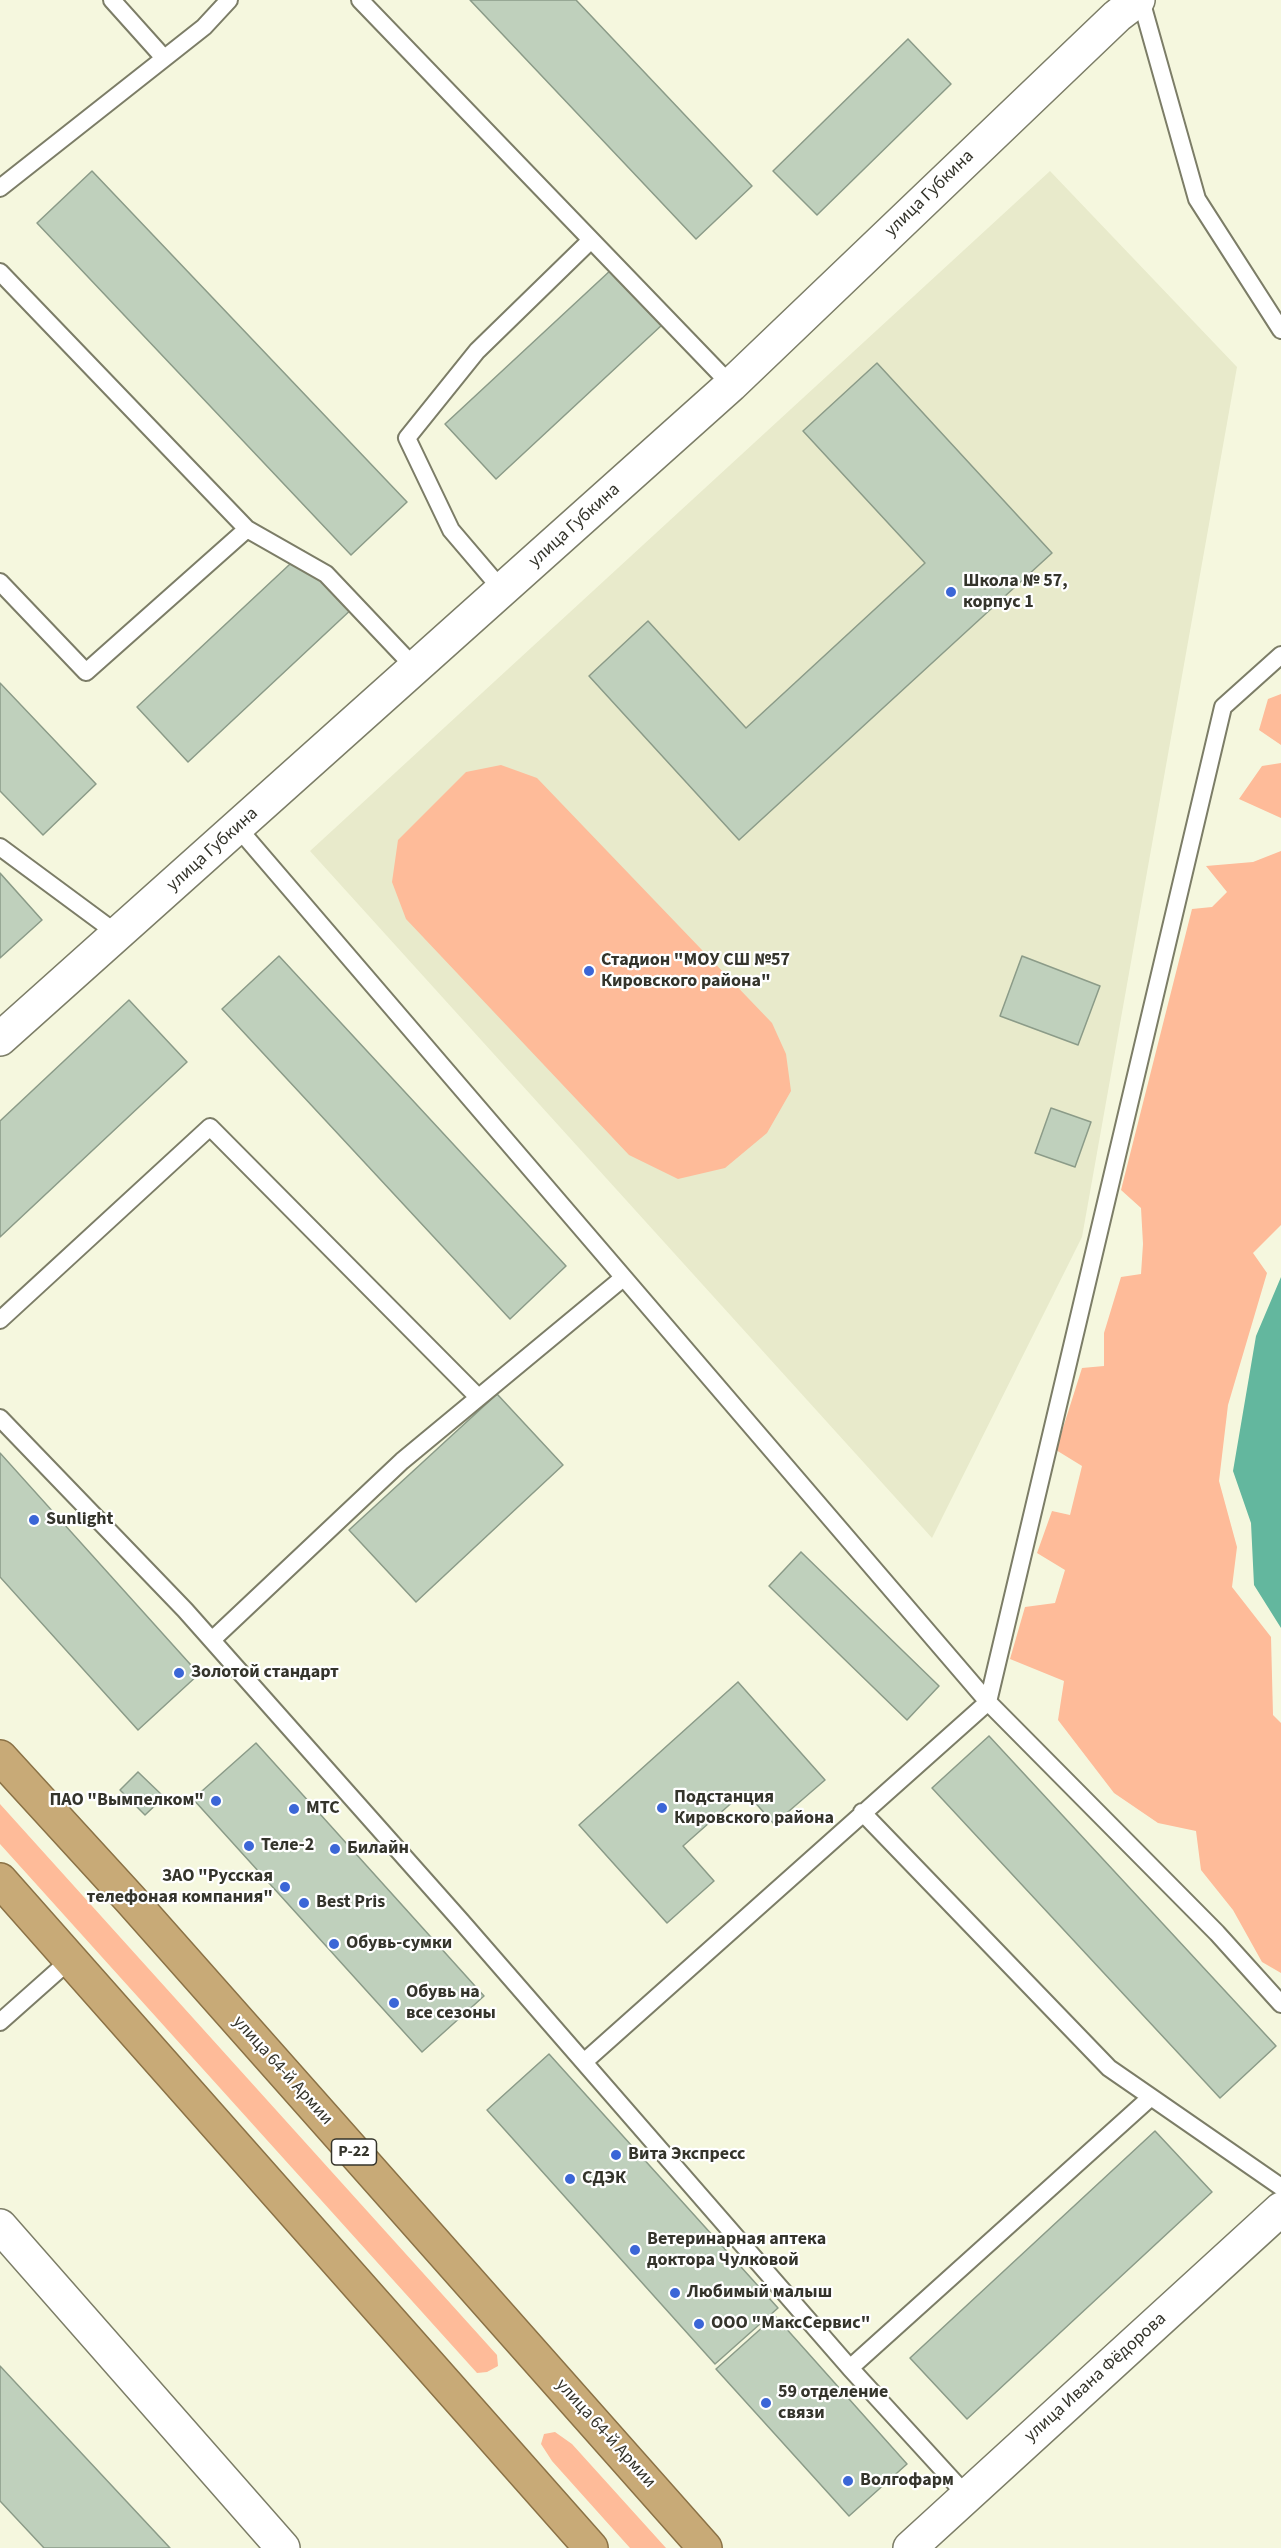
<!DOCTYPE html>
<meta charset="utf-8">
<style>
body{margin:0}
canvas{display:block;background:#f5f7de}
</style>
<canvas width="1281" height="2548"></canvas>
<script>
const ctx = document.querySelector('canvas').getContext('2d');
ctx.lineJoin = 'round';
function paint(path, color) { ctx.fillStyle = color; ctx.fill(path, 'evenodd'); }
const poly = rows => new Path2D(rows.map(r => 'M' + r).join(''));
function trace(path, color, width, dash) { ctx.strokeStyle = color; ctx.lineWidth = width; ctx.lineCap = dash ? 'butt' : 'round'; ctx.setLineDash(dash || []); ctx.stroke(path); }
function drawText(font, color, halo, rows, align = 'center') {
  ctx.font = font + ' "Source Sans 3",sans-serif'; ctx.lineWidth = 4.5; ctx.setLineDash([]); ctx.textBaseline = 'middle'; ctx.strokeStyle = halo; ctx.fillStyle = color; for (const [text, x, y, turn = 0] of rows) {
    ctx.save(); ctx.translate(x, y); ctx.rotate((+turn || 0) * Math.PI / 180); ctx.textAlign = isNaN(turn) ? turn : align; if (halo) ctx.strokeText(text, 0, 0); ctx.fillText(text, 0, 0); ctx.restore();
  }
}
paint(poly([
 [1050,171,1237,367,1082,1237,932,1538,310,851]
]), '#e8eacb');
paint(poly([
 [1281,694,1281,745,1259,730,1268,699],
 [1281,763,1281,818,1239,799,1262,766],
 [501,765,537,778,772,1023,786,1054,791,1091,767,1133,725,1168,678,1179,629,1155,406,919,392,882,398,840,466,772],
 [1281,851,1281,1225,1253,1253,1267,1273,1228,1405,1219,1481,1237,1547,1232,1587,1271,1637,1273,1715,1281,1723,1281,1973,1262,1962,1233,1910,1201,1870,1196,1831,1158,1823,1114,1793,1058,1720,1064,1681,1010,1659,1025,1607,1055,1603,1065,1570,1037,1553,1052,1511,1070,1515,1082,1466,1056,1450,1082,1368,1104,1366,1104,1333,1121,1277,1141,1274,1143,1244,1141,1208,1121,1190,1192,909,1212,907,1227,892,1206,866,1253,862],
 [0,1804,497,2355,498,2366,487,2372,477,2373,0,1844],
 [555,2432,572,2444,666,2548,630,2548,552,2461,541,2444,544,2434]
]), '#febb99');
paint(poly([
 [1281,1277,1281,1628,1254,1585,1251,1523,1233,1471,1256,1336]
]), '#63b79e');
const building = poly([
 [470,0,576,0,752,186,696,239,470,0],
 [908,39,951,84,817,215,773,171,908,39],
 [92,171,407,502,351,555,37,223,92,171],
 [612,269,663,324,496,479,445,424,612,269],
 [877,363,1052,553,739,840,589,676,648,621,746,728,925,563,803,431,877,363],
 [304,551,355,606,188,762,137,707,304,551],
 [0,683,96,784,43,835,0,791,0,683],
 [0,873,42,920,0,958,0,873],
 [279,956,566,1266,510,1319,222,1009,279,956],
 [1022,956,1100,986,1078,1045,1000,1016,1022,956],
 [129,1000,187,1062,0,1237,0,1121,129,1000],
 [1051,1108,1091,1122,1075,1167,1035,1153,1051,1108],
 [497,1394,563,1465,416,1602,349,1530,497,1394],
 [0,1453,199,1674,138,1730,0,1577,0,1453],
 [801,1552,939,1686,907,1720,769,1586,801,1552],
 [738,1682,825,1780,774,1824,745,1791,683,1846,714,1881,667,1923,579,1825,738,1682],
 [989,1736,1276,2046,1220,2098,932,1788,989,1736],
 [256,1743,484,1996,422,2052,193,1799,256,1743],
 [138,1772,164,1797,145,1815,120,1790,138,1772],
 [549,2054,778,2308,715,2364,487,2110,549,2054],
 [1155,2131,1212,2192,967,2419,910,2358,1155,2131],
 [775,2316,907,2464,849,2516,716,2369,775,2316],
 [0,2366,170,2548,44,2548,0,2501,0,2366]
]);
paint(building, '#bfd0bc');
trace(building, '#8b9b88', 1.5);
const service = poly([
 [112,0,164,58],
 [360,0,731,385],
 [1141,0,1197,199,1281,330],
 [0,188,204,27,229,0],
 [0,272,247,529],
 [0,582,86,672,247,529,326,574,416,669],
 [503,591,451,530,407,438,477,351,591,240],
 [238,828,988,1702,1217,1933,1281,2004],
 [0,847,119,935],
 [0,1320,210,1127,478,1397],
 [0,1418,185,1610,461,1921,850,2368,967,2496],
 [212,1640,402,1461,623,1278],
 [862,1812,1109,2068,1151,2097],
 [0,2022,71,1959],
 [584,2062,988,1702,1223,707,1281,655],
 [850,2368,1151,2097,1281,2187]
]);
const minor = poly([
 [0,2226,283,2548],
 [910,2548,1281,2209]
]);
const tertiary = poly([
 [0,1039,731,385,1117,16,1138,0]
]);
const trunk = poly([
 [0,1757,130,1899,705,2548],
 [0,1880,591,2548]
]);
trace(service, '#7c7d67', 20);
trace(minor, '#7c7d67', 36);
trace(tertiary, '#7c7d67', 36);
trace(trunk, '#8b7246', 36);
trace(service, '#fff', 16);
trace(minor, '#fff', 33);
trace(tertiary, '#fff', 33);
trace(trunk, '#c8aa77', 33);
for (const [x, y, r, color] of [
 [951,592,6,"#3b66d7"],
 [589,971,6,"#3b66d7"],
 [34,1520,6,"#3b66d7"],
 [179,1673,6,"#3b66d7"],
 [216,1801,6,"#3b66d7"],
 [662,1808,6,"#3b66d7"],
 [294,1809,6,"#3b66d7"],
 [249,1846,6,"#3b66d7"],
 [335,1849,6,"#3b66d7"],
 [285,1887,6,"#3b66d7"],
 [304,1903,6,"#3b66d7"],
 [334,1944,6,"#3b66d7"],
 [394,2003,6,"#3b66d7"],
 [616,2155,6,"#3b66d7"],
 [570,2179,6,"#3b66d7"],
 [635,2250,6,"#3b66d7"],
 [675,2293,6,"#3b66d7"],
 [699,2324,6,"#3b66d7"],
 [766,2403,6,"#3b66d7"],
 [848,2481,6,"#3b66d7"]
]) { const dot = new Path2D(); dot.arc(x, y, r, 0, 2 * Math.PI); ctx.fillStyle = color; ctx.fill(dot); trace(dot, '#fff', 2); }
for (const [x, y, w] of [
 [354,2152,45]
]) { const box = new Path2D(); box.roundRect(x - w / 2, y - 13, w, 26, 4.5); ctx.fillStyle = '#fff'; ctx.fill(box); trace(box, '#34342b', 1.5); }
drawText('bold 16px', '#34342b', null, [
 ["Р-22",354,2152]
]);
drawText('18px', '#34342b', '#fff', [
 ["улица Губкина",930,194,-44],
 ["улица Губкина",575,526,-42],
 ["улица Губкина",213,850,-42],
 ["улица 64-й Армии",282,2071,48],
 ["улица Ивана Фёдорова",1096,2378,-42],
 ["улица 64-й Армии",605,2434,48]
]);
drawText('bold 18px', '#34342b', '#fff', [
 ["Школа № 57,",963,582],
 ["корпус 1",963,603],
 ["Стадион \"МОУ СШ №57",601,961],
 ["Кировского района\"",601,982],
 ["Sunlight",46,1520],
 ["Золотой стандарт",191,1673],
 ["Подстанция",674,1798],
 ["Кировского района",674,1819],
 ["ПАО \"Вымпелком\"",204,1801,"right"],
 ["МТС",306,1809],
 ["Теле-2",261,1846],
 ["Билайн",347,1849],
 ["ЗАО \"Русская",273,1877,"right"],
 ["телефоная компания\"",273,1898,"right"],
 ["Best Pris",316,1903],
 ["Обувь-сумки",346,1944],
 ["Обувь на",406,1993],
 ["все сезоны",406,2014],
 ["Вита Экспресс",628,2155],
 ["СДЭК",582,2179],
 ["Ветеринарная аптека",647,2240],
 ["доктора Чулковой",647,2261],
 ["Любимый малыш",687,2293],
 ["ООО \"МаксСервис\"",711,2324],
 ["59 отделение",778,2393],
 ["связи",778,2414],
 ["Волгофарм",860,2481]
], 'left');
</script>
